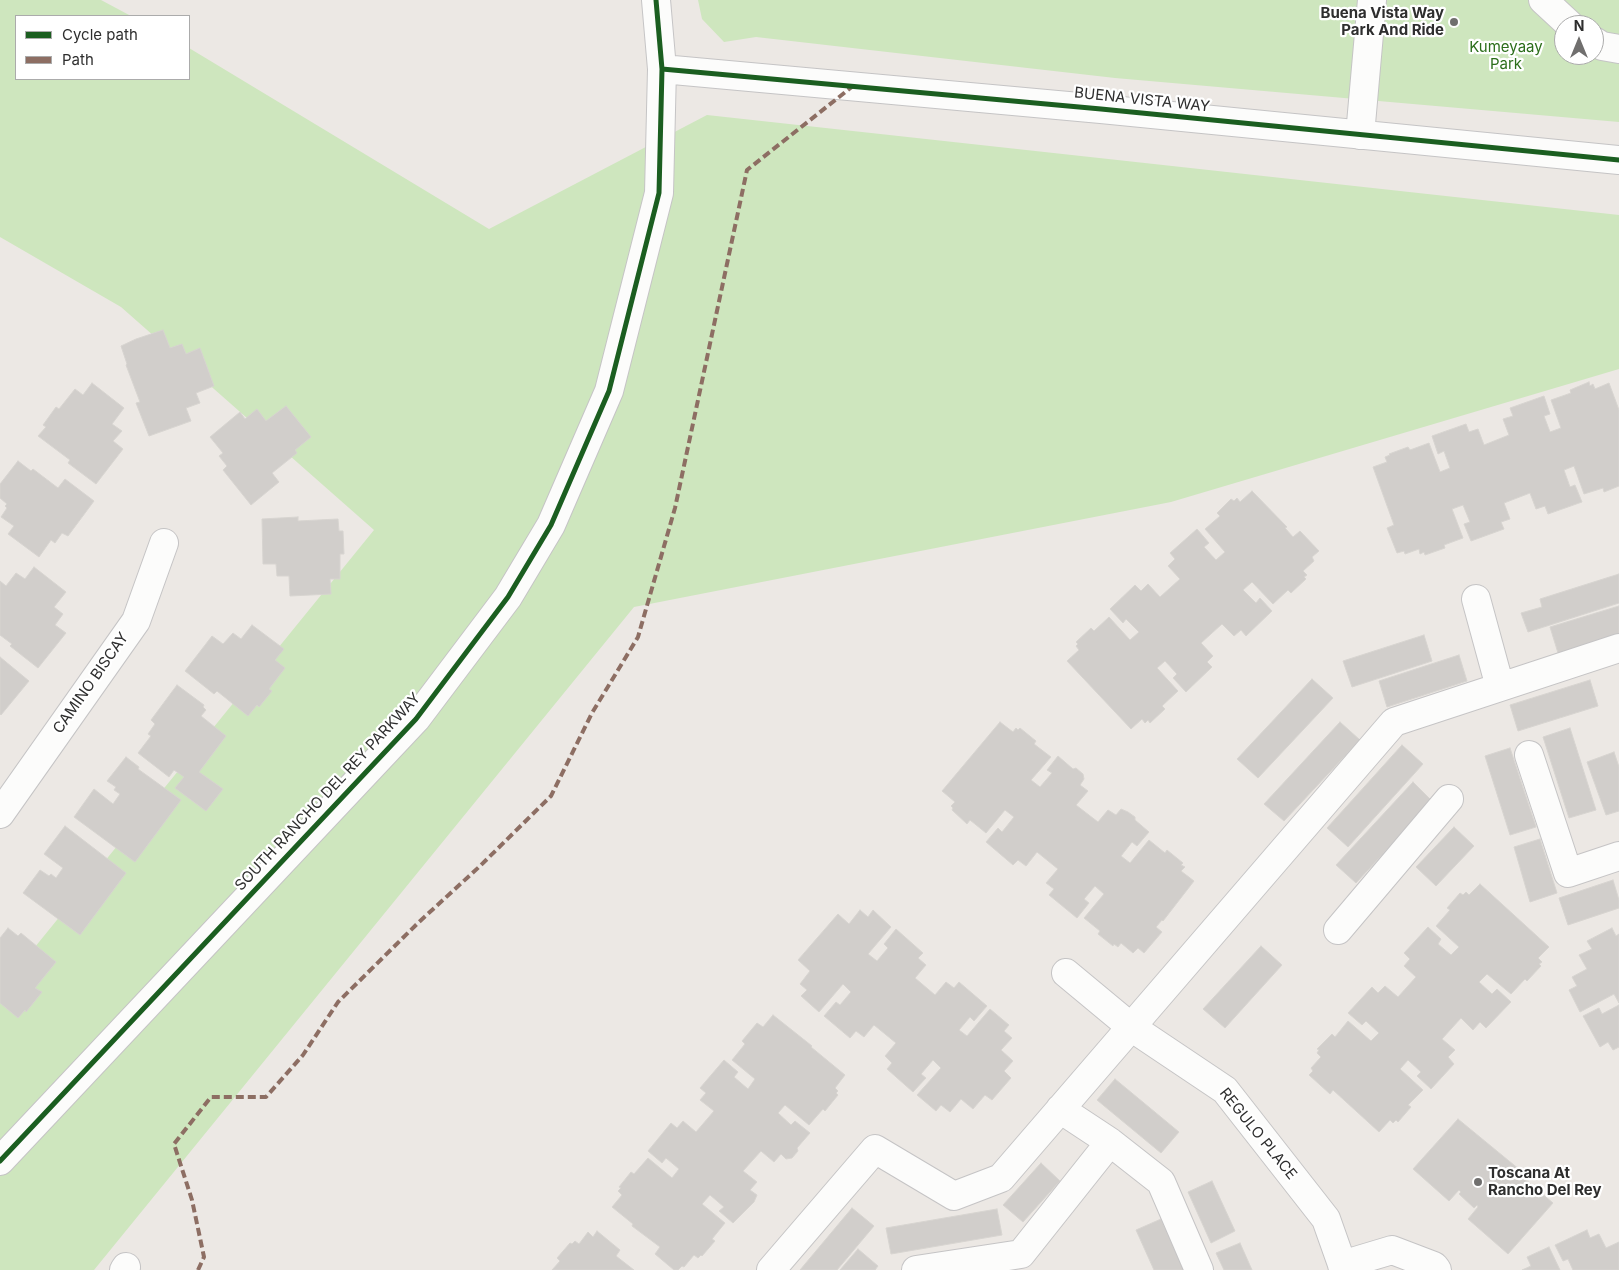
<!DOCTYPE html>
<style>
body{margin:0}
#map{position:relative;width:1619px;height:1270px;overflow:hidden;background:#ece8e4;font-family:Inter,sans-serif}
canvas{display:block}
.legend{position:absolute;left:15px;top:15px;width:175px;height:65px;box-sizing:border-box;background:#fff;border:1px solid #ababab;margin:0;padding:6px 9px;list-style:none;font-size:15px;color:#2e2e2e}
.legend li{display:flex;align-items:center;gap:10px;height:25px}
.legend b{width:25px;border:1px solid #ababab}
.north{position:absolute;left:1554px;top:15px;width:50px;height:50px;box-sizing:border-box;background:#fff;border:1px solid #ababab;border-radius:50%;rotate:0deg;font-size:14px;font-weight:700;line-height:20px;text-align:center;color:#2e2e2e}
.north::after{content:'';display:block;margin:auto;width:18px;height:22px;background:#706f6e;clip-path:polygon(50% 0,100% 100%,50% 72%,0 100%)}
</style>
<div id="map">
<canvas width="1619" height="1270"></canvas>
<ul class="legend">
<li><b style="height:6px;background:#1b5e20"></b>Cycle path</li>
<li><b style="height:6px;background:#8d6e63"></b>Path</li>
</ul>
<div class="north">N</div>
</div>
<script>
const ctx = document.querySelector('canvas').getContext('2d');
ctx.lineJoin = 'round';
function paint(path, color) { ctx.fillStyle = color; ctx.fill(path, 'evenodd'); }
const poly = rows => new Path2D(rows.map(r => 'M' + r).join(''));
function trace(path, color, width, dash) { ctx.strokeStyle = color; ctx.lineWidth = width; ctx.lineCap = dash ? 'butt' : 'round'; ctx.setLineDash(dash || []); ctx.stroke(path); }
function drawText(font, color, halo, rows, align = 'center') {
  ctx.font = font + ' Inter,sans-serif'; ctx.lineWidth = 4.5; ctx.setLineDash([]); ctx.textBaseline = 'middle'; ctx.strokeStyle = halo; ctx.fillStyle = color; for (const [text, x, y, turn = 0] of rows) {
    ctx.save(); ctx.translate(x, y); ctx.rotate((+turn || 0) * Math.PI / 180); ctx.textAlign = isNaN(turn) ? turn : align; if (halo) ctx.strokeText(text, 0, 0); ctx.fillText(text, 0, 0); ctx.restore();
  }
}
paint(poly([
 [0,0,101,0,131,16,16,16,16,79,189,79,189,48,489,229,707,115,1619,215,1619,369,1171,502,634,607,94,1270,0,1270,0,990,374,530,121,307,0,237],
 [698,0,1619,0,1619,122,1115,78,756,37,724,42,702,19],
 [1564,25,1594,25,1594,55,1564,55]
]), '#cee6be');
const building = poly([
 [163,330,170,348,182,344,186,354,200,348,214,386,196,393,200,403,186,408,191,421,149,436,136,403,140,402,126,365,127,364,121,346,136,339,163,330],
 [1589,382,1590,386,1593,384,1595,389,1609,383,1619,410,1619,486,1604,492,1603,488,1584,494,1574,466,1564,470,1570,487,1575,485,1582,502,1548,514,1545,506,1536,509,1530,493,1504,503,1510,519,1501,522,1504,529,1471,541,1464,524,1470,522,1463,505,1452,509,1463,538,1444,545,1445,548,1425,555,1424,552,1420,554,1419,549,1405,554,1404,551,1397,553,1387,528,1394,525,1373,467,1387,462,1385,457,1390,455,1389,454,1408,447,1410,450,1429,443,1440,472,1450,468,1444,451,1438,454,1432,436,1466,424,1469,432,1478,429,1484,445,1509,435,1503,419,1513,416,1510,408,1544,396,1550,414,1544,416,1550,432,1561,428,1551,400,1571,393,1570,390,1589,382],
 [92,383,124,408,112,424,122,431,113,441,123,449,96,484,68,463,70,460,38,436,46,427,43,425,56,407,59,409,75,389,83,395,92,383],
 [286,406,311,437,295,450,297,453,272,473,279,482,251,505,223,470,227,466,219,456,223,453,210,437,240,412,245,419,257,409,266,421,286,406],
 [18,461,31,471,33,469,58,488,65,479,94,501,68,536,62,533,55,543,51,540,39,557,8,534,14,526,1,517,7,508,5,506,7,504,0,498,0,484,18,461],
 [1252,491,1287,527,1285,528,1293,537,1300,531,1319,551,1312,557,1314,561,1303,571,1307,575,1304,577,1306,579,1291,593,1288,590,1273,604,1252,582,1243,590,1256,603,1260,598,1272,611,1246,636,1241,630,1234,636,1222,624,1201,643,1213,656,1207,662,1212,667,1186,692,1173,678,1177,674,1165,661,1157,668,1178,691,1162,706,1165,709,1150,723,1148,720,1145,723,1142,719,1131,729,1067,661,1079,650,1076,646,1078,644,1076,642,1091,628,1094,631,1109,617,1130,640,1139,632,1126,619,1123,623,1110,609,1135,585,1141,591,1148,584,1160,597,1180,579,1168,566,1175,559,1170,553,1197,529,1209,543,1204,547,1216,560,1225,552,1205,529,1220,516,1217,513,1231,499,1234,501,1237,498,1240,502,1252,491],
 [298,517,298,521,338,519,339,531,343,531,344,554,340,554,340,579,330,579,331,594,290,596,289,576,277,576,276,564,263,564,262,519,298,517],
 [34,567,66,592,54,607,63,614,55,625,66,633,38,668,10,646,12,644,0,635,0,581,6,586,16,573,25,579,34,567],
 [1619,574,1619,603,1528,632,1521,613,1542,607,1540,599,1619,574],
 [1619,606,1619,635,1558,653,1550,627,1619,606],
 [252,625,284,649,275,660,285,668,269,689,272,691,259,707,257,705,248,716,217,691,214,694,185,671,212,636,223,644,233,633,241,639,252,625],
 [1424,635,1432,661,1352,687,1343,661,1424,635],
 [1459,655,1467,681,1387,707,1379,681,1459,655],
 [0,657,29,681,1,715,0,714,0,657],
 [1312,679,1333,698,1258,778,1237,759,1312,679],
 [1590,680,1598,706,1518,731,1510,705,1590,680],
 [177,685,204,705,203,707,206,710,201,716,226,736,199,772,223,789,206,811,175,788,184,777,174,770,169,777,138,753,151,736,148,734,155,724,151,720,177,685],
 [1000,722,1013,732,1016,728,1018,730,1020,728,1036,741,1034,744,1051,757,1031,780,1040,787,1052,773,1047,770,1058,756,1073,769,1076,768,1083,774,1084,779,1080,785,1088,791,1076,805,1098,822,1108,810,1116,815,1121,809,1128,812,1135,817,1135,820,1149,832,1137,846,1132,842,1121,856,1130,863,1149,840,1165,853,1167,850,1183,863,1181,865,1185,867,1181,871,1194,881,1163,921,1162,920,1156,927,1162,932,1144,953,1138,948,1133,953,1121,943,1118,947,1114,944,1113,946,1098,934,1100,931,1084,918,1104,894,1095,886,1084,899,1089,903,1077,918,1049,895,1054,889,1046,883,1058,869,1037,852,1026,866,1018,860,1013,865,986,842,998,828,1002,832,1014,817,1005,810,986,833,970,820,967,824,952,810,953,808,951,806,955,802,942,791,1000,722],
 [1340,722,1360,740,1284,821,1264,804,1340,722],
 [1570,728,1596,810,1569,818,1543,737,1570,728],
 [1402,745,1423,764,1348,847,1327,828,1402,745],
 [1510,748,1536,827,1510,835,1485,756,1510,748],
 [1614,752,1619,767,1619,811,1606,815,1587,762,1614,752],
 [126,757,139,767,138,769,181,800,135,862,74,817,94,789,113,804,120,794,114,790,116,787,107,781,126,757],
 [1413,782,1432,801,1356,883,1336,865,1413,782],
 [65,826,126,873,80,935,23,893,40,870,49,876,51,874,56,878,63,868,44,854,65,826],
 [1454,827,1474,846,1436,886,1416,867,1454,827],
 [1540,839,1557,893,1530,902,1514,847,1540,839],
 [1613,880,1619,900,1619,908,1568,925,1559,898,1613,880],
 [1480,884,1549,947,1538,958,1542,962,1539,964,1541,966,1527,981,1525,979,1511,994,1487,974,1479,982,1492,994,1497,989,1511,1002,1486,1028,1480,1022,1473,1030,1461,1018,1442,1039,1455,1050,1448,1057,1454,1064,1431,1089,1417,1076,1421,1072,1408,1060,1400,1069,1423,1090,1408,1105,1411,1107,1398,1122,1396,1120,1393,1123,1390,1120,1379,1132,1333,1090,1330,1094,1309,1075,1313,1071,1311,1068,1321,1057,1317,1053,1319,1050,1317,1049,1332,1034,1335,1037,1348,1021,1371,1041,1379,1033,1366,1021,1362,1025,1348,1013,1372,987,1378,993,1385,986,1398,997,1416,977,1404,966,1410,959,1404,953,1428,927,1441,939,1438,944,1451,955,1459,947,1436,926,1450,910,1447,908,1460,893,1463,895,1466,892,1469,895,1480,884],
 [860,910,868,917,873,910,891,927,868,954,877,961,888,948,884,944,896,929,923,953,918,958,926,965,915,978,935,995,946,982,954,988,959,982,987,1006,974,1021,970,1017,959,1030,967,1036,990,1009,1009,1025,1004,1031,1012,1038,1001,1050,1013,1061,1004,1071,1011,1078,992,1100,985,1095,973,1109,961,1099,950,1112,941,1105,936,1111,917,1095,941,1068,933,1060,921,1074,926,1078,913,1092,887,1069,892,1063,885,1056,896,1043,874,1025,864,1037,856,1031,850,1038,824,1016,836,1002,840,1005,851,992,843,984,819,1012,801,996,807,990,800,984,810,971,798,960,838,914,849,924,860,910],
 [8,928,18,936,21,933,56,962,35,988,42,992,26,1012,25,1010,18,1018,0,1003,0,938,8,928],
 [1612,928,1616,936,1619,934,1619,1003,1614,994,1580,1012,1569,990,1577,986,1572,977,1587,969,1579,955,1592,949,1587,941,1612,928],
 [1261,946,1282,965,1225,1028,1203,1009,1261,946],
 [1619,1005,1619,1047,1613,1050,1608,1042,1600,1047,1583,1016,1599,1008,1602,1014,1619,1005],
 [773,1015,812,1046,811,1047,845,1075,835,1088,838,1091,836,1093,838,1095,825,1111,823,1109,809,1125,785,1105,778,1113,791,1125,795,1121,810,1133,797,1148,798,1151,792,1158,786,1159,781,1154,774,1162,761,1151,743,1171,757,1182,750,1190,757,1195,754,1202,733,1223,719,1211,724,1207,710,1195,702,1204,725,1223,712,1239,715,1241,702,1256,701,1255,698,1258,694,1255,684,1267,682,1266,678,1270,674,1270,655,1254,660,1247,632,1226,633,1224,612,1207,622,1195,618,1191,621,1188,619,1187,631,1172,634,1174,648,1158,672,1178,679,1169,666,1158,662,1163,648,1151,671,1123,677,1128,683,1121,696,1132,714,1111,700,1100,706,1093,700,1088,724,1060,738,1072,734,1077,748,1089,755,1079,732,1060,745,1044,742,1041,757,1023,763,1027,773,1015],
 [1115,1079,1179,1132,1161,1153,1097,1100,1115,1079],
 [1458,1119,1520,1170,1518,1173,1553,1203,1508,1254,1468,1219,1478,1207,1477,1205,1474,1208,1459,1194,1461,1192,1459,1190,1449,1201,1413,1169,1458,1119],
 [1041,1163,1060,1181,1023,1222,1003,1205,1041,1163],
 [1212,1181,1235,1231,1211,1243,1188,1192,1212,1181],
 [852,1208,874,1226,837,1270,800,1270,852,1208],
 [997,1209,1002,1235,891,1254,886,1228,997,1209],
 [1161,1219,1184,1270,1154,1270,1136,1230,1161,1219],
 [1587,1230,1590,1238,1599,1234,1606,1248,1619,1242,1619,1270,1573,1270,1568,1259,1563,1261,1555,1245,1587,1230],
 [597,1231,620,1250,616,1256,634,1270,552,1270,560,1261,557,1258,570,1243,572,1244,575,1241,579,1244,588,1232,593,1237,597,1231],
 [1240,1243,1252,1270,1224,1270,1216,1253,1240,1243],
 [1549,1247,1560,1270,1522,1270,1531,1266,1527,1257,1549,1247],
 [858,1249,878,1266,875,1270,840,1270,858,1249]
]);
paint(building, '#d1cecb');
trace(building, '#d7d4d0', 1);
const minor = poly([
 [1543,0,1570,25],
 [1594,41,1602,46,1619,49],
 [662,69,1101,109,1619,160],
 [1360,135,1372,0],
 [1476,599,1500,687],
 [1529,755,1568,873,1619,856],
 [0,814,136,621,164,543],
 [1338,930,1449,799],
 [1066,973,1131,1027,1225,1090,1326,1219,1344,1270],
 [1110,1142,1161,1182,1199,1270],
 [0,1161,416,719,508,597,551,525,609,391,659,193,662,69,656,0],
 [1342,1265,1392,1250,1434,1266,1437,1270],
 [124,1270,126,1267],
 [771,1270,875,1149,954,1196,1001,1178,1394,722,1619,648],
 [916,1270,1021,1254,1110,1142,1060,1109]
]);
trace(minor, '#c5c4c5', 30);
trace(minor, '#fcfcfb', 28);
trace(poly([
 [198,1270,204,1257,192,1200,174,1144,211,1097,266,1097,303,1055,338,1002,419,922,479,867,551,796,592,713,638,637,675,508,747,170,853,86]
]), '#8d6e63', 4, [8, 4]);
trace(poly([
 [662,69,1101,109,1619,160],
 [0,1161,416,719,508,597,551,525,609,391,659,193,662,69,656,0]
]), '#1b5e20', 5);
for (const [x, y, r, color] of [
 [1454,22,5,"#706f6e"],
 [1478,1182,5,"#706f6e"]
]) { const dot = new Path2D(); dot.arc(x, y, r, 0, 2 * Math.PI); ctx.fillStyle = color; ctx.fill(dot); trace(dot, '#fff', 2); }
drawText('bold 15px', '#2e2e2e', '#fff', [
 ["Buena Vista Way",1444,13],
 ["Park And Ride",1444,30],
 ["Toscana At",1488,1173,"left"],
 ["Rancho Del Rey",1488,1190,"left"]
], 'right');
drawText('15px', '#2c6e1b', '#fff', [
 ["Kumeyaay",1506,47],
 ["Park",1506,64]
]);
drawText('15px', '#2e2e2e', '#fff', [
 ["BUENA VISTA WAY",1142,100,6],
 ["CAMINO BISCAY",91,683,-55],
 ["SOUTH RANCHO DEL REY PARKWAY",328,792,-47],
 ["REGULO PLACE",1258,1134,51]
]);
</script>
